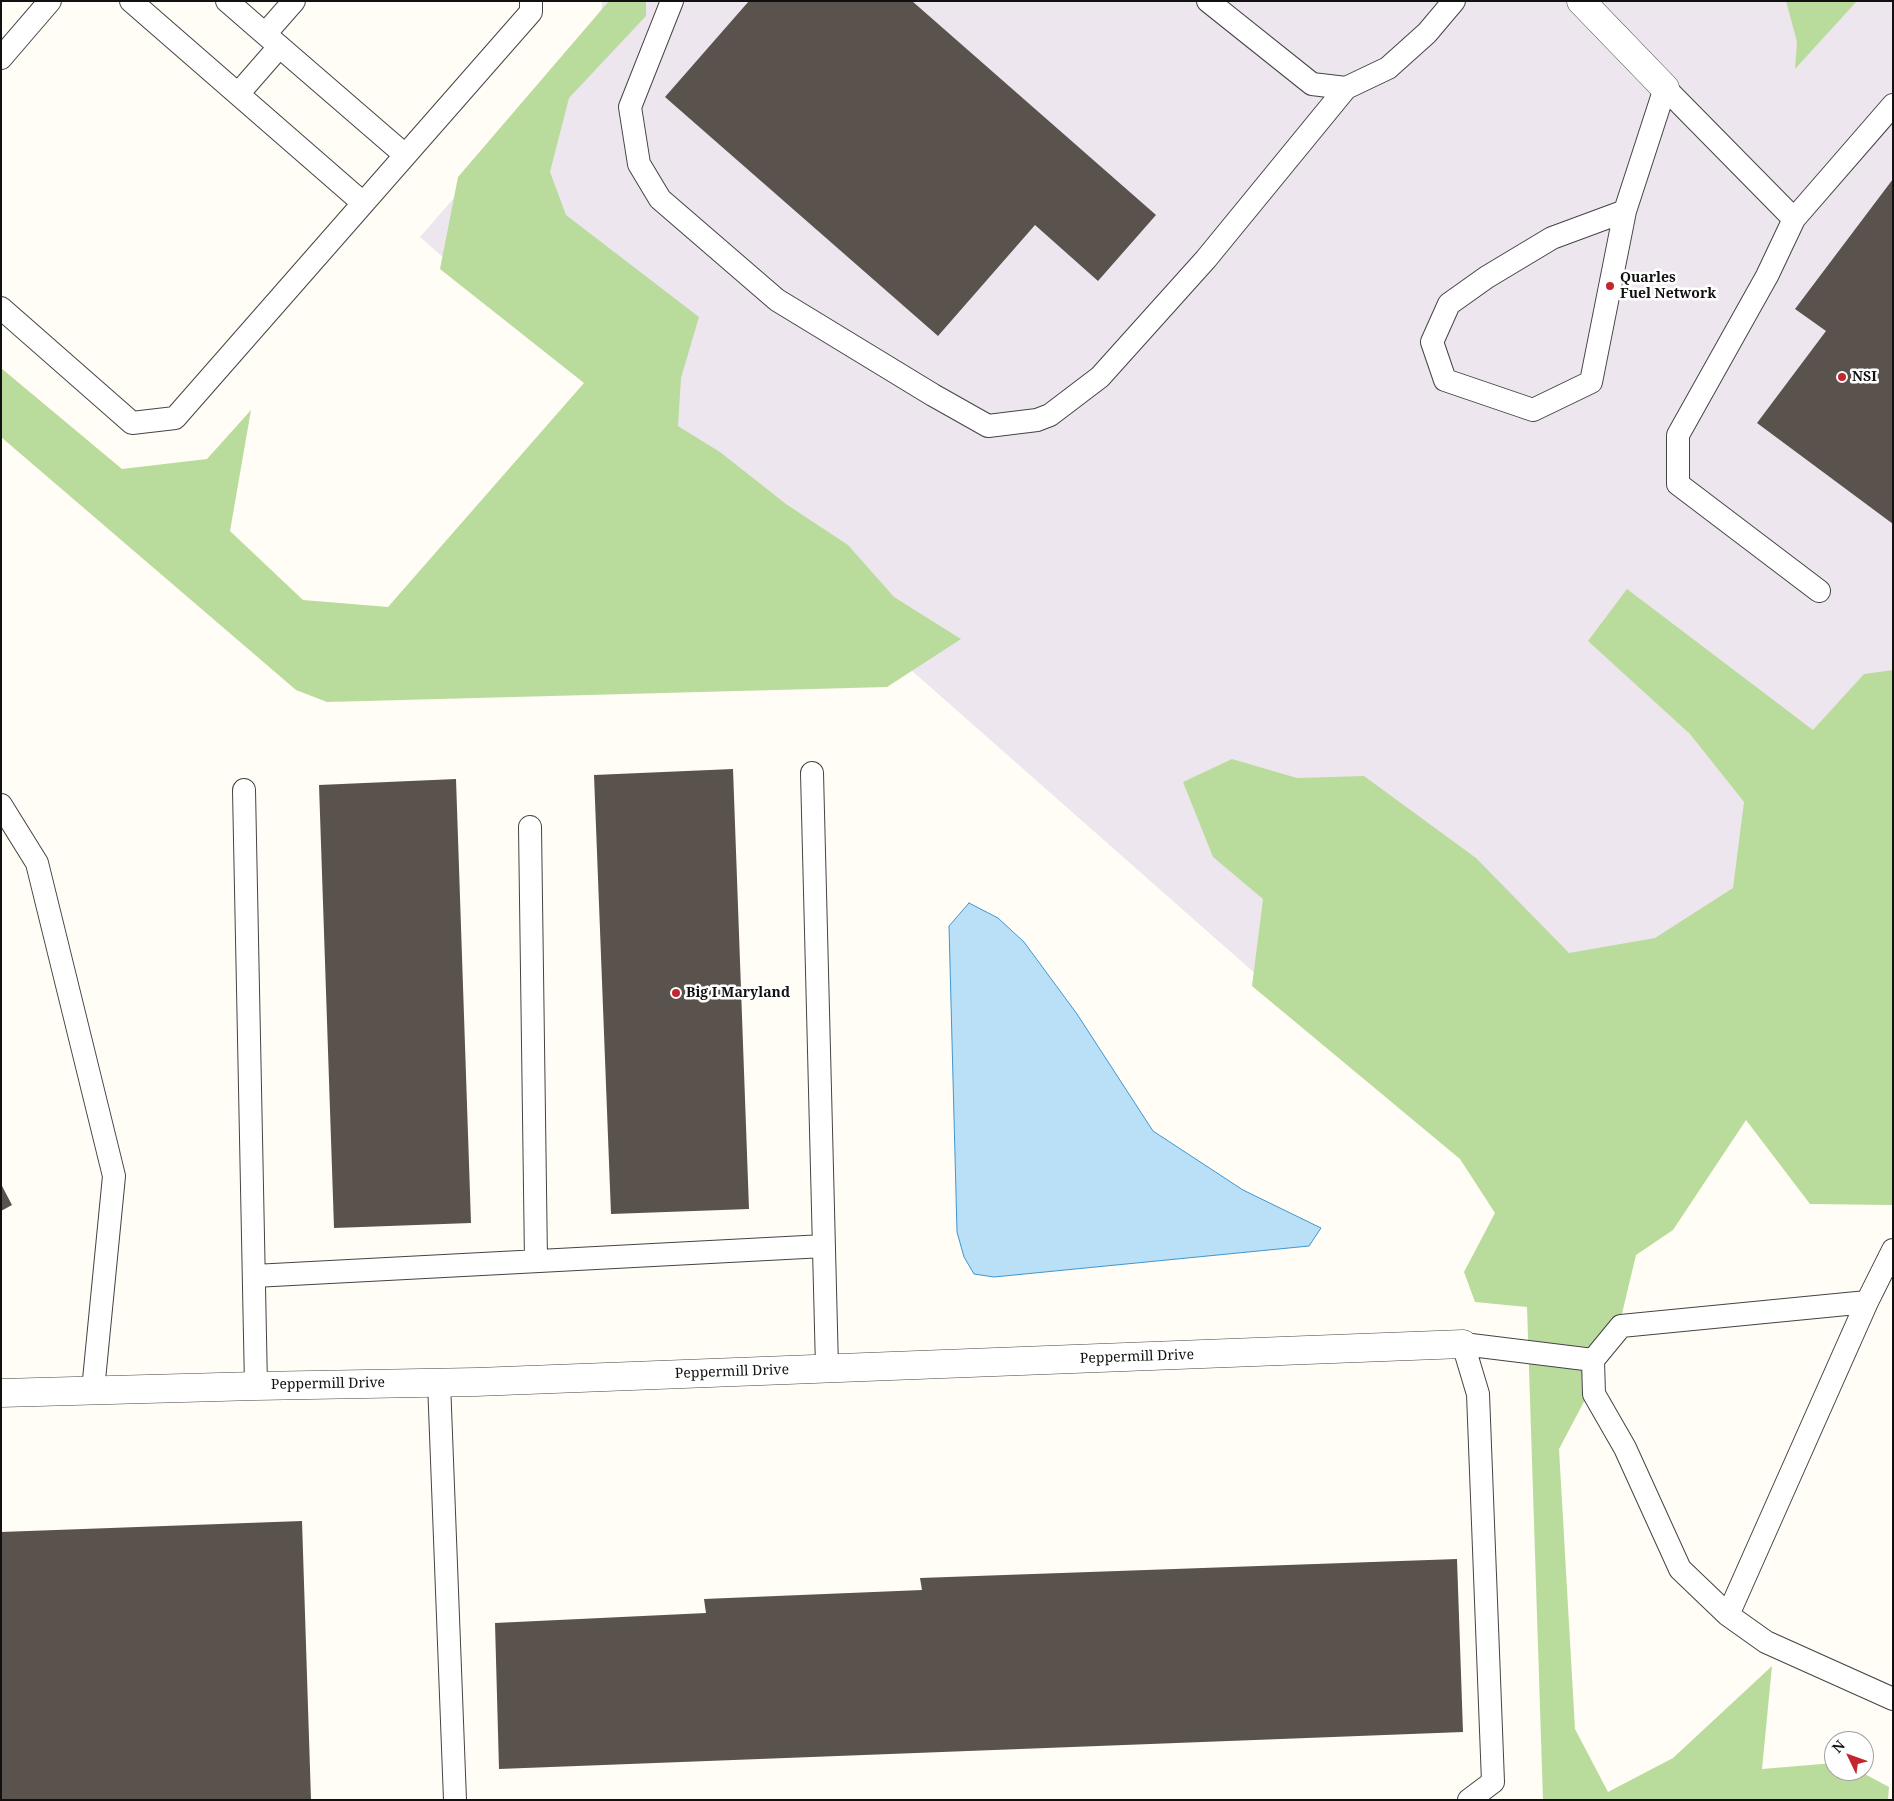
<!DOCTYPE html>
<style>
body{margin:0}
#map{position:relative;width:1894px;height:1801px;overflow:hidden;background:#fffdf5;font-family:"Noto Serif",serif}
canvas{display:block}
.frame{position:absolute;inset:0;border:2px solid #111;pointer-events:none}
.north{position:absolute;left:1824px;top:1731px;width:50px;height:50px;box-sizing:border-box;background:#fff;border:1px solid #a0a0a0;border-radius:50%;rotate:312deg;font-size:14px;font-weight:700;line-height:20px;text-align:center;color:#111}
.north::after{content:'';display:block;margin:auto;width:18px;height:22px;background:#c4262e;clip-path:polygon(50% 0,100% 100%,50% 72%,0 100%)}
</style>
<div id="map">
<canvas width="1894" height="1801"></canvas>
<div class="frame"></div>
<div class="north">N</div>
</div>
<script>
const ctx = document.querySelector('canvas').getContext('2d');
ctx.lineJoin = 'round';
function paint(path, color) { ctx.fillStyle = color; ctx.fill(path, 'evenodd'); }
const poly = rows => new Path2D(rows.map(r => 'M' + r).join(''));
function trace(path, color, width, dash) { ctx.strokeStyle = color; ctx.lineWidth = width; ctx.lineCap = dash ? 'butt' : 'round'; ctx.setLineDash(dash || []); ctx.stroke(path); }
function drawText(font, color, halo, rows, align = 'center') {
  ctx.font = font + ' "Noto Serif",serif'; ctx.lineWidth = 5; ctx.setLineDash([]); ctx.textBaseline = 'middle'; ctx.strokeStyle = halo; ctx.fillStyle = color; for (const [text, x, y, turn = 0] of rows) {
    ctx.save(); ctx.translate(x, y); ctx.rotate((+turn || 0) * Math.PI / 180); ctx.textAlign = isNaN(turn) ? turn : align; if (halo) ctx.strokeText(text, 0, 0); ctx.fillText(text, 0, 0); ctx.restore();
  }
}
paint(poly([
 [602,1,1893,1,1893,693,1512,1200,420,237,600,30]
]), '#eee6ef');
paint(poly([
 [609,1,646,1,646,16,569,98,550,172,566,215,699,317,681,378,678,426,720,452,786,504,848,545,894,597,961,639,887,687,327,702,296,690,1,437,1,368,122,469,207,459,251,410,230,531,303,600,388,607,584,383,440,269,458,177],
 [1786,1,1857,1,1795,69,1797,42],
 [1627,589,1813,730,1864,674,1893,670,1893,1205,1810,1204,1746,1120,1673,1230,1636,1255,1615,1343,1559,1449,1575,1729,1608,1792,1673,1758,1772,1666,1762,1769,1834,1763,1834,1771,1859,1771,1889,1787,1888,1800,1543,1800,1527,1307,1475,1302,1464,1272,1495,1213,1460,1159,1252,986,1263,899,1213,857,1183,782,1232,759,1297,778,1364,776,1476,858,1569,953,1655,938,1733,888,1744,802,1690,734,1588,641]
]), '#b9dc9c');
const water = poly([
 [969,903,998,918,1024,942,1077,1014,1153,1131,1243,1190,1321,1228,1309,1246,994,1277,974,1274,964,1257,957,1232,949,926,969,903]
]);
paint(water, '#b9e0f7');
trace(water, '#3f96cf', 1);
paint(poly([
 [749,1,912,1,1156,215,1098,281,1035,225,938,336,665,97],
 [1893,179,1893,524,1757,423,1826,331,1795,309],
 [733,769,749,1209,611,1214,594,775],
 [456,779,471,1223,334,1228,319,785],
 [1,1184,12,1205,1,1211],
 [302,1521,311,1800,1,1800,1,1532],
 [1457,1559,1463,1732,499,1769,495,1623,706,1613,704,1599,922,1590,920,1578]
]), '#5a524d');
const service = poly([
 [131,1,363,203],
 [227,1,265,34],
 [294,1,265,34,405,155],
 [672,1,630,107,639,164,660,199,777,300,933,395,988,426,1037,420,1050,415,1100,377,1206,259,1346,88],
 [1208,1,1312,84,1346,88,1388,68,1427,33,1454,1],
 [1,58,50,1],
 [238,94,279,47],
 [1625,211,1591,382,1533,410,1445,380,1432,342,1449,304,1487,277,1552,238,1625,211,1665,88,1794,219,1893,105],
 [1794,219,1767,276,1678,435,1678,484,1819,591],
 [1,308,132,423,175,418,531,12,531,1],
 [812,773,827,1368],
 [244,790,256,1386],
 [1,805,37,863,114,1176,93,1390],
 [530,827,536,1261],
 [1893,1250,1867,1302,1621,1326,1593,1360,1594,1394,1625,1448,1680,1569,1728,1615,1766,1642,1893,1699],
 [254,1276,824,1246],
 [439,1382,455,1800],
 [1728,1615,1867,1302],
 [1469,1800,1493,1782,1478,1394,1463,1344,1593,1360]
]);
const minor = poly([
 [1581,1,1665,88],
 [1,1393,256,1386,476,1382,1463,1344]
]);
trace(service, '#444', 24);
trace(minor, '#444', 29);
trace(service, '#fff', 22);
trace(minor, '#fff', 28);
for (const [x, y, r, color] of [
 [1610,286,5,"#c4262e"],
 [1842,377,5,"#c4262e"],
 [676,993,5,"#c4262e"]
]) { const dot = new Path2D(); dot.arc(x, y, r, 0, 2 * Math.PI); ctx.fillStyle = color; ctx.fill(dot); trace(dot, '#fff', 2); }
drawText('bold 14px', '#111', '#fff', [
 ["Quarles",1620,278],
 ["Fuel Network",1620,294],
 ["NSI",1852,377],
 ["Big I Maryland",686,993]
], 'left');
drawText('14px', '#111', '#fff', [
 ["Peppermill Drive",1137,1357,-2],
 ["Peppermill Drive",732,1372,-2],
 ["Peppermill Drive",328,1384,-1]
]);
</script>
